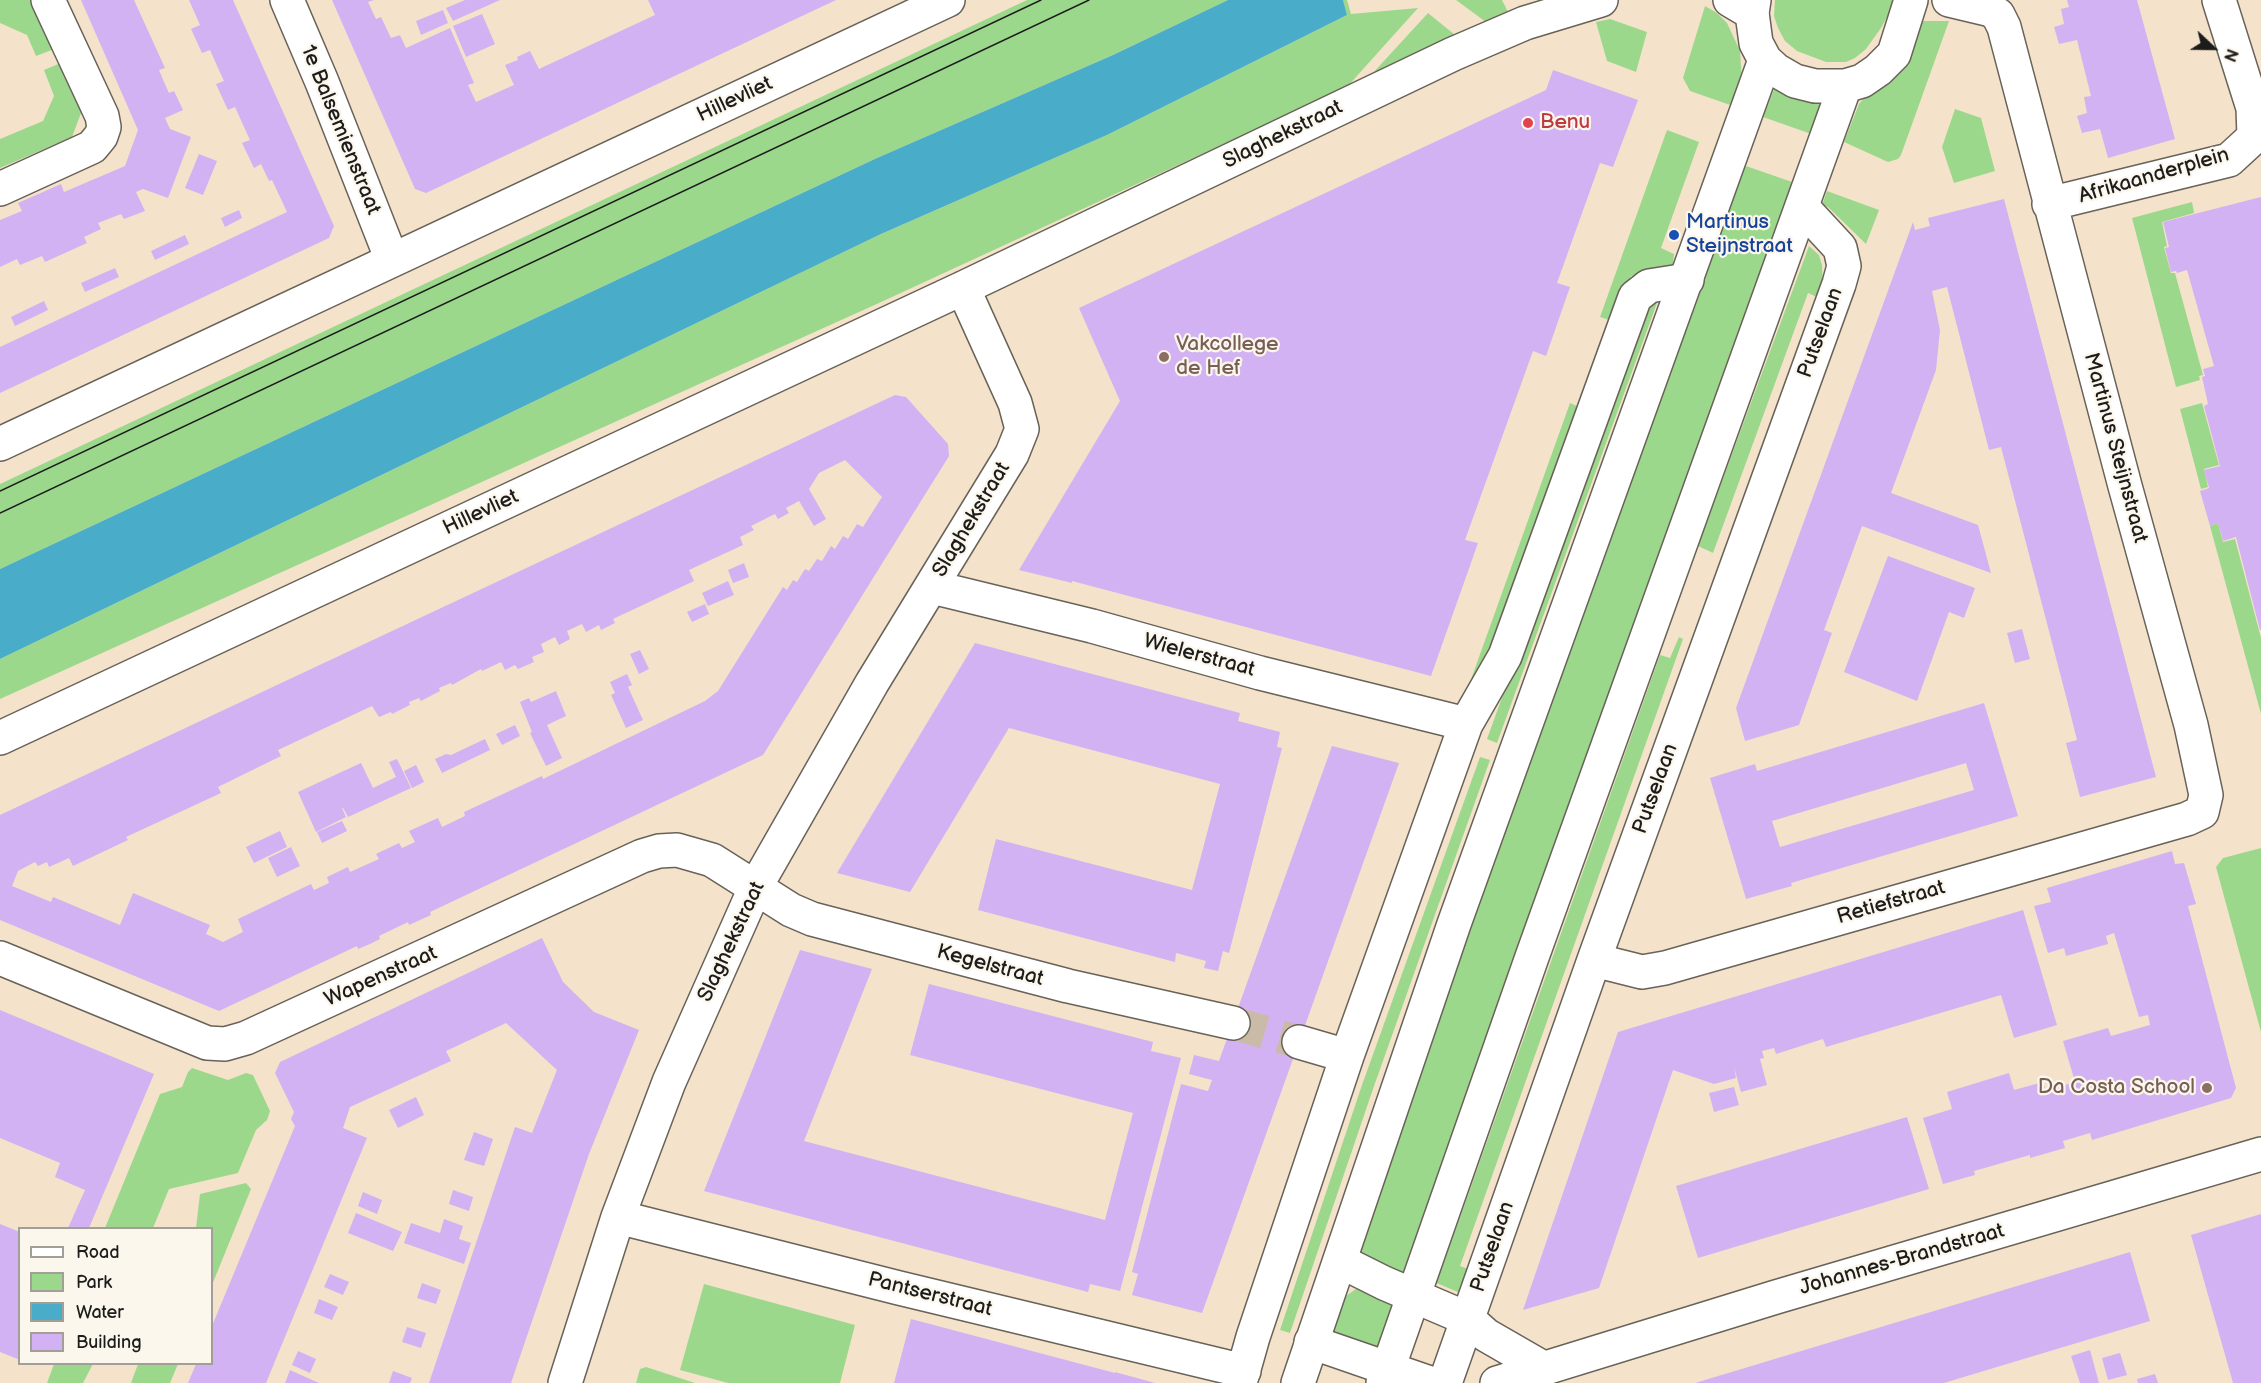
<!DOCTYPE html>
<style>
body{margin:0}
#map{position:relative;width:2261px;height:1383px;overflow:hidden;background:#f4e3ca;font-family:"Balsamiq Sans",sans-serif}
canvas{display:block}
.legend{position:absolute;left:18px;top:1227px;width:195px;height:138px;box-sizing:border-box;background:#fbf7ec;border:2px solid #a29f99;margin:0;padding:8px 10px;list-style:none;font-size:18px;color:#1c1c1c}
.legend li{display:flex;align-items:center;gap:12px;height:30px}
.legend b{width:30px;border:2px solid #a29f99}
.north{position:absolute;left:2183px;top:18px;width:60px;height:60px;-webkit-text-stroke:4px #fbf7ec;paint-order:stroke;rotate:112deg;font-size:16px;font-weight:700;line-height:24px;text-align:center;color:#1c1c1c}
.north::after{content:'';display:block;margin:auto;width:21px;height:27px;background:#1c1c1c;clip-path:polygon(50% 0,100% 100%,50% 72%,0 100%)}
</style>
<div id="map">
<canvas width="2261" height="1383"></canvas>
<ul class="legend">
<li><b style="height:8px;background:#fff"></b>Road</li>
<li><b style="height:16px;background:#9cd88c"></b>Park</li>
<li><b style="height:16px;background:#49acc8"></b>Water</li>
<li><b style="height:16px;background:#d2b2f2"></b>Building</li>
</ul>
<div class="north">N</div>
</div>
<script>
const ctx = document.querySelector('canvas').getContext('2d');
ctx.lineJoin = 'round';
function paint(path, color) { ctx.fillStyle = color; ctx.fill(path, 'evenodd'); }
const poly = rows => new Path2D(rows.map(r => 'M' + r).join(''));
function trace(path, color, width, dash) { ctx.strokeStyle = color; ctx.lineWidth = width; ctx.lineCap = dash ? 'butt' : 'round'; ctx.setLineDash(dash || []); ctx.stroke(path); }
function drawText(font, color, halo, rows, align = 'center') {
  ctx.font = font + ' "Balsamiq Sans",sans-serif'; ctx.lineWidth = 4.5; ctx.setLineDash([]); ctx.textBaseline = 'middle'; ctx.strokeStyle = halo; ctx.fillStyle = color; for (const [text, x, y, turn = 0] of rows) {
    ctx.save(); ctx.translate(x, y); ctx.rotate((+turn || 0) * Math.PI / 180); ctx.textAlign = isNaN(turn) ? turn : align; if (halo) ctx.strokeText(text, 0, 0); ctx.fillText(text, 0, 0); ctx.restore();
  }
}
paint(poly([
 [0,0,36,0,57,48,36,56,27,35,0,23],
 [1027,0,1228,0,1113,55,877,158,0,569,0,484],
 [1343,0,1347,0,1351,14,1418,8,1347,87,879,303,0,699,0,659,881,234,1107,135,1347,15],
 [1456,0,1502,0,1510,16,1490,25],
 [1775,0,1896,0,1881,28,1866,49,1855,58,1846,62,1826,62,1797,51,1785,41,1778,28,1774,16],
 [1705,6,1717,13,1727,23,1740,51,1742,82,1736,107,1690,91,1683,78],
 [1428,13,1460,39,1361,86],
 [1610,19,1647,32,1636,72,1607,61,1596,22],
 [1922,21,1949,21,1901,155,1898,159,1888,162,1844,142,1859,104,1915,40],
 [63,62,83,108,72,137,0,168,0,139,43,121,54,96,44,70],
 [1775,87,1801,99,1827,104,1817,136,1763,117],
 [1955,109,1981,118,1995,171,1954,183,1942,147],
 [1667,130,1699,142,1661,248,1674,254,1673,264,1631,276,1609,320,1600,317],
 [1743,165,1795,183,1408,1277,1350,1254],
 [1827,191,1879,210,1866,244,1828,207,1822,205],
 [2192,202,2194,213,2162,222,2167,246,2164,247,2171,273,2175,273,2203,375,2199,376,2200,380,2176,387,2132,218],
 [1809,246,1819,255,1822,265,1823,286,1819,298,1808,293,1713,553,1698,546],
 [1657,303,1497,743,1487,739,1643,307],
 [1570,403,1581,408,1492,657,1464,699],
 [2202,403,2219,465,2204,469,2208,487,2201,489,2180,409],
 [2218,523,2223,542,2235,539,2261,638,2261,714,2210,526],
 [1679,637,1683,639,1460,1266,1474,1271,1465,1295,1434,1282,1440,1268,1442,1268,1660,655,1670,658],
 [1480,757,1490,760,1373,1089,1290,1333,1280,1330,1362,1085],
 [2261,848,2261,1032,2216,867,2223,858],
 [192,1068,228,1080,246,1073,253,1075,270,1111,267,1120,256,1130,238,1173,169,1189,153,1228,105,1228,160,1094,182,1087,188,1072],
 [246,1183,251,1189,212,1285,212,1228,196,1228,200,1194],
 [704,1284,855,1325,840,1383,728,1383,680,1370],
 [1356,1289,1398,1306,1381,1353,1339,1339,1332,1327,1337,1302],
 [54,1364,93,1364,83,1383,47,1383],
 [138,1364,178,1364,170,1383,131,1383],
 [646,1367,695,1383,636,1383,640,1369]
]), '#9cd88c');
paint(poly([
 [1228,0,1343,0,1347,15,1107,135,881,234,0,659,0,569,877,158,1113,55]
]), '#49acc8');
paint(poly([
 [81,0,134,0,165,68,159,70,164,82,169,93,174,91,183,110,165,118,170,129,191,137,168,198,143,189,136,192,145,211,124,219,121,214,98,223,101,229,84,237,87,243,45,262,42,256,20,265,17,259,0,267,0,220,22,211,18,203,61,184,64,192,125,166,138,130],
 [189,0,233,0,334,226,329,238,0,393,0,347,287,212,272,180,269,181,261,164,254,168,242,143,250,140,235,107,228,110,216,84,224,81,218,68,210,50,202,53,191,29,200,25],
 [332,0,374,0,368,2,376,19,381,17,391,38,400,35,406,48,450,28,474,83,468,85,476,102,514,85,505,65,518,60,517,57,530,51,539,69,655,15,648,0,836,0,426,193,415,189],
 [465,0,500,0,453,21,446,8],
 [2067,0,2137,0,2175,139,2108,158,2100,129,2082,133,2077,116,2087,113,2084,97,2091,96,2077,40,2059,44,2054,27,2064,24,2061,9,2069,7],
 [443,10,448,23,421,35,416,21],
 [482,14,495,44,466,57,453,26],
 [1553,70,1638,100,1613,167,1600,163,1557,283,1570,287,1546,356,1533,351,1465,540,1478,543,1431,676,1072,581,1072,583,1019,570,1120,401,1079,308,1546,90],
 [199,154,217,161,203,195,185,188],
 [2261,197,2261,630,2260,630,2236,537,2223,541,2218,523,2210,526,2200,491,2209,488,2204,470,2220,466,2204,406,2208,404,2202,377,2205,376,2203,369,2214,366,2187,270,2177,273,2176,271,2171,272,2165,248,2169,247,2163,222],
 [2004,199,2156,777,2080,797,2066,743,2077,740,2068,704,2001,447,1989,450,1947,287,1932,291,1940,330,1936,370,1891,493,1978,525,1991,573,1862,526,1824,630,1832,633,1799,725,1745,741,1736,708,1913,222,1915,230,1930,226,1928,218],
 [239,210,242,218,225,227,221,218],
 [185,235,189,244,155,260,151,251],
 [115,268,119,277,85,292,81,283],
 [44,301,48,310,15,326,11,317],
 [895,395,906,397,948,444,949,456,763,755,430,912,431,915,409,925,408,922,379,936,380,939,370,944,358,949,357,946,219,1011,0,920,0,815],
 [845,460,882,497,863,527,857,524,848,539,843,536,835,549,831,546,822,561,817,559,809,571,805,569,797,582,793,580,787,590,783,587,718,691,705,701,543,779,542,776,464,812,465,816,442,827,438,818,409,831,415,842,402,848,399,843,376,854,379,859,350,872,348,867,327,877,329,883,314,890,311,884,238,919,243,932,223,942,206,934,210,925,133,893,120,925,53,897,51,902,12,886,18,871,35,862,38,866,47,862,49,867,69,858,73,866,128,840,126,837,221,793,218,787,281,756,278,750,372,706,379,717,391,712,392,714,410,705,409,702,419,698,421,701,440,691,439,688,451,683,452,685,481,669,482,671,501,662,505,670,515,665,518,669,534,662,532,657,544,652,541,644,555,637,559,645,570,639,567,631,582,624,586,632,599,625,601,630,615,623,613,619,694,581,689,570,743,545,740,537,754,530,751,526,775,514,778,519,789,513,786,508,799,501,814,526,826,519,809,489,819,473],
 [1888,556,1975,588,1964,618,1949,612,1917,701,1844,672],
 [744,563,749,577,733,583,728,570],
 [728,581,734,595,708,606,702,593],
 [705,604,709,614,692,622,687,612],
 [2022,629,2030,659,2015,663,2007,633],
 [975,643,1240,713,1238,721,1280,732,1277,747,1282,748,1229,953,1223,951,1218,971,1204,968,1206,961,1176,953,1175,962,978,910,996,839,1192,890,1220,784,1009,728,910,892,837,873],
 [640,650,649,669,639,674,630,654],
 [627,674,632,685,628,687,643,720,626,728,611,695,615,693,610,682],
 [556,691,566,716,547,725,562,758,546,766,530,733,532,732,520,702,529,698,531,702],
 [1984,703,2018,816,1791,883,1792,886,1746,899,1710,778,1755,764,1757,771],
 [1966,763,1974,790,1780,847,1772,821],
 [515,725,520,736,502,745,496,734],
 [485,739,490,750,442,773,435,759,446,754,451,755],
 [1332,746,1399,763,1202,1313,1132,1295,1138,1274,1132,1272,1181,1084,1208,1091,1212,1080,1189,1074,1194,1055,1219,1061],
 [397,759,411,788,348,817,343,808,342,808,346,817,316,832,298,792,361,763,373,788,396,777,389,762],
 [416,765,424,782,412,788,404,771],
 [342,821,347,831,322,843,317,832],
 [280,831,287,847,254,863,246,847],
 [291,847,300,866,277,877,268,858],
 [2172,851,2175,864,2184,863,2196,904,2188,906,2236,1088,2231,1098,2092,1140,2090,1133,2063,1141,2065,1148,2030,1158,2030,1155,1974,1171,1975,1175,1943,1184,1923,1118,1952,1109,1947,1092,2009,1073,2014,1090,2043,1082,2046,1091,2075,1082,2063,1041,2108,1028,2111,1036,2150,1025,2148,1015,2139,1017,2114,933,2106,936,2108,944,2066,956,2064,948,2048,953,2034,906,2051,902,2047,888],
 [2023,910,2057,1025,2014,1038,2001,995,1826,1047,1823,1039,1776,1054,1774,1048,1762,1051,1764,1058,1760,1059,1767,1085,1741,1092,1734,1067,1736,1078,1714,1084,1673,1070,1599,1288,1523,1310,1618,1032],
 [542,938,563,982,594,1012,639,1030,589,1154,511,1383,429,1383,515,1127,532,1133,557,1070,506,1023,446,1051,451,1061,350,1107,343,1128,367,1138,266,1383,188,1383,196,1364,212,1364,212,1326,295,1126,291,1119,294,1112,275,1073,280,1062],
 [800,950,872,969,804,1141,1105,1220,1133,1113,910,1055,929,984,1153,1042,1151,1051,1181,1058,1120,1291,1090,1284,1088,1292,704,1191],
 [0,1010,154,1074,89,1228,68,1228,85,1190,55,1177,60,1163,0,1138],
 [1734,1087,1739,1105,1714,1112,1709,1093],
 [416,1097,424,1115,398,1128,389,1110],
 [1907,1117,1929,1189,1698,1258,1676,1186],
 [474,1132,493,1139,484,1166,464,1160],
 [453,1190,473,1197,469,1211,449,1204],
 [363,1192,382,1200,377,1214,358,1206],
 [356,1213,402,1232,393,1251,348,1233],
 [2261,1214,2261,1383,2233,1383,2191,1235],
 [444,1219,463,1226,459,1239,471,1243,464,1264,404,1243,411,1223,440,1233],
 [0,1224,20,1232,20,1360,0,1352],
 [2130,1252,2150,1321,1987,1370,1944,1383,1695,1383],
 [330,1274,349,1282,343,1295,324,1287],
 [422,1283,441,1290,436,1304,417,1298],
 [319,1299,338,1307,332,1320,314,1313],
 [911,1319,1115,1373,1115,1372,1155,1383,894,1383],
 [407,1327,426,1333,421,1348,402,1342],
 [2090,1350,2099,1383,2080,1383,2071,1356],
 [298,1351,316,1359,310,1373,292,1365],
 [2120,1353,2127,1375,2108,1380,2102,1358],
 [290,1370,319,1383,285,1383],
 [393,1371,412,1378,410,1383,389,1383],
 [2155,1374,2158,1383,2138,1383,2137,1379]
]), '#d2b2f2');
trace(poly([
 [1233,1023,1299,1042]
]), '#c9bba7', 33, [33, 16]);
const street = poly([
 [287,0,322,82,392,260],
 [1730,0,1752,13],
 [0,189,92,147,101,136,104,127,102,116,48,0],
 [2049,204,2229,160,2254,137,2253,108,2219,0],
 [0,444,948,0],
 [932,587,1092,626,1260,673,1466,724],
 [0,738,963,288,1453,54,1525,23,1601,0],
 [0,958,207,1043,225,1044,246,1038,642,856,659,851,677,850,712,860,791,910,812,919,1068,986,1233,1023],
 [1594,960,1642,972,1665,968,2187,819,2202,812,2206,795,2191,725,2125,486,2004,27,1998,15,1991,10,1949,0],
 [1299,1042,1347,1056],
 [618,1217,899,1288,1244,1371],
 [1340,1261,1384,1283,1468,1319,1486,1335,1545,1369],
 [1311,1342,1430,1383],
 [565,1383,618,1217,669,1082,756,886,872,683,1012,454,1022,429,1015,403,963,288],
 [1240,1383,1253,1337,1347,1056,1466,724,1505,656,1635,297,1649,286,1687,280],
 [1445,1383,1594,960,1839,284,1844,266,1840,248,1803,208],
 [1497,1383,1776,1297,2261,1154]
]);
const secondary = poly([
 [1754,0,1752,13,1756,43,1765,60,1776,70,1795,81,1815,86,1845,86,1862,81,1878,70,1894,54,1911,0],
 [1298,1383,1454,924,1765,60],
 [1383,1383,1532,957,1845,86]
]);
trace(street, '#686259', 36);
trace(secondary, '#686259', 36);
trace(street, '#fff', 33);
trace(secondary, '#fff', 33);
trace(poly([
 [0,491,1041,0],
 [0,513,1089,0]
]), '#1c1c1c', 1.5);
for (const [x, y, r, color] of [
 [1528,123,6,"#e0444e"],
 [1674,235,6,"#1a4fb4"],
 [1164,357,6,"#8d6e63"],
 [2207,1088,6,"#8d6e63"]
]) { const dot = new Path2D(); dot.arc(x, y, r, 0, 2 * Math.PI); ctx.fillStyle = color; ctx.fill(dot); trace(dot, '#fbf7ec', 2); }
drawText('21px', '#1c1c1c', '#fbf7ec', [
 ["Hillevliet",735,100,-25],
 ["1e Balsemienstraat",340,130,68],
 ["Slaghekstraat",1283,135,-26],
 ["Afrikaanderplein",2154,176,-16],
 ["Putselaan",1821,333,-70],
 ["Martinus Steijnstraat",2115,448,75],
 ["Hillevliet",481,513,-25],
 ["Slaghekstraat",972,520,-59],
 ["Wielerstraat",1199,656,15],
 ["Putselaan",1656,789,-70],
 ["Retiefstraat",1891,903,-16],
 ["Slaghekstraat",732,942,-65],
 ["Kegelstraat",990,966,15],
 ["Wapenstraat",381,977,-24],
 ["Putselaan",1493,1247,-71],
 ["Johannes-Brandstraat",1902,1260,-16],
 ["Pantserstraat",930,1295,14]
]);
drawText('21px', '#be3a42', '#fbf7ec', [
 ["Benu",1540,123]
], 'left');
drawText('21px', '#164399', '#fbf7ec', [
 ["Martinus",1686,223],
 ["Steijnstraat",1686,247]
], 'left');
drawText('21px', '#785e54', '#fbf7ec', [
 ["Vakcollege",1176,345],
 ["de Hef",1176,369],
 ["Da Costa School",2195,1088,"right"]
], 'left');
</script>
